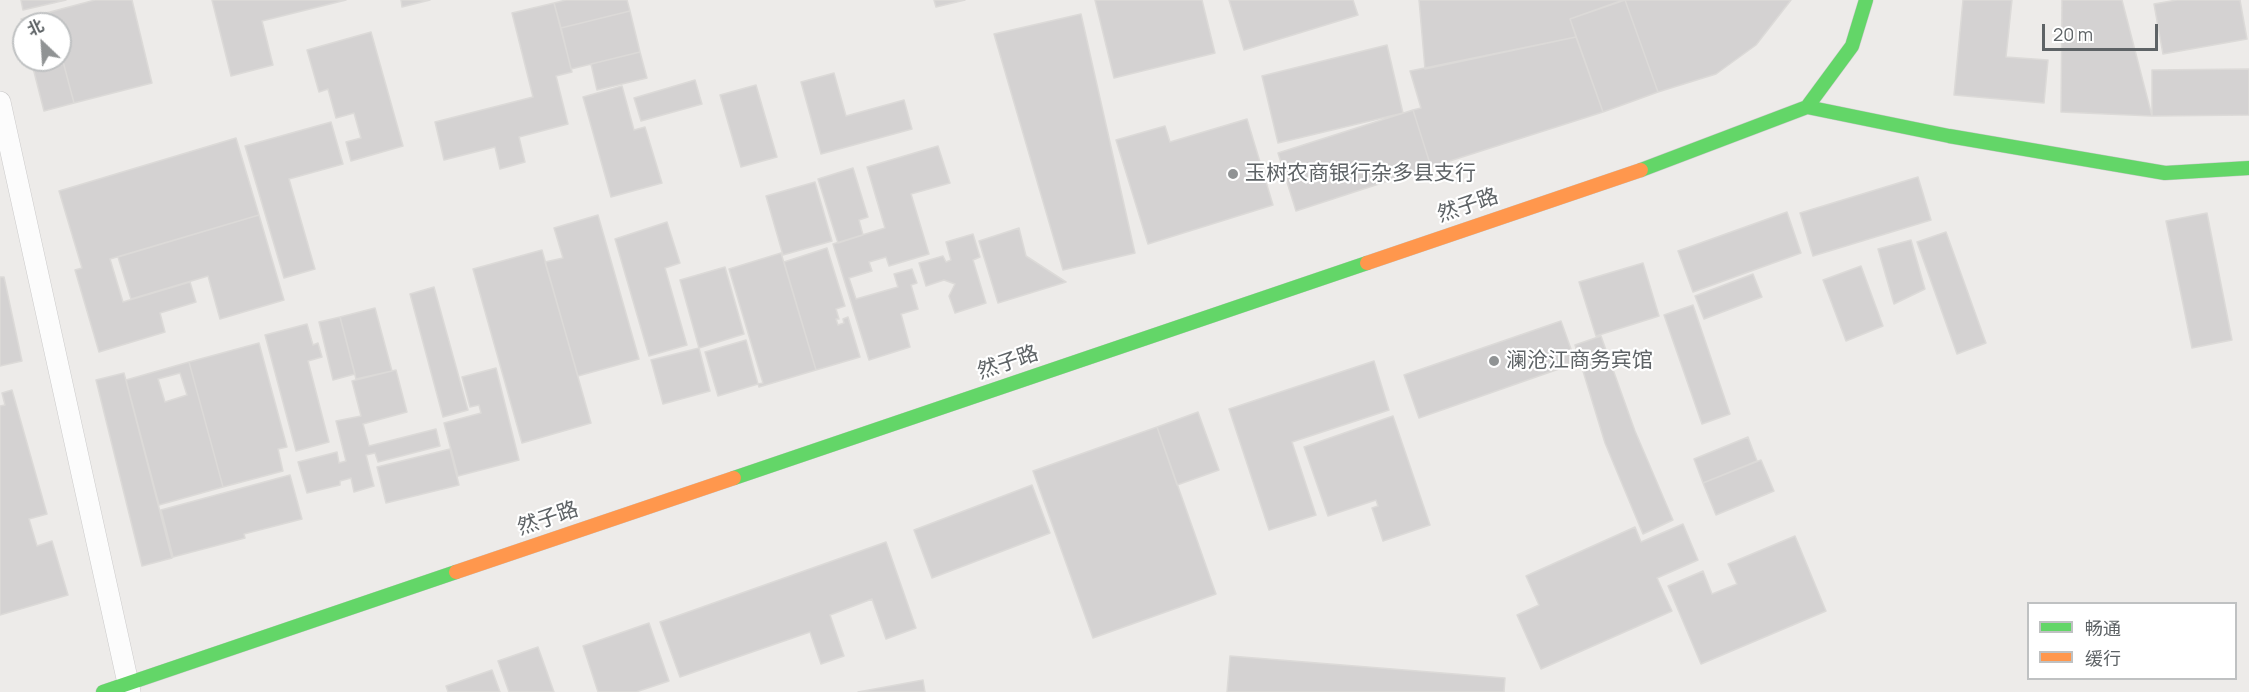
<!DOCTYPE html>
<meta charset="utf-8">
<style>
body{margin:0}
#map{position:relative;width:2249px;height:692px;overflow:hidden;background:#edebe9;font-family:Manrope,"Noto Sans SC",sans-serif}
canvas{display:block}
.legend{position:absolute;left:2027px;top:602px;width:210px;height:78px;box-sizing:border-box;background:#fff;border:2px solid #bfc1c2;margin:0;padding:8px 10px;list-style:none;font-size:18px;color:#5e6366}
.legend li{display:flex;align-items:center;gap:12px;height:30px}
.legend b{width:30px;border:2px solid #bfc1c2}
.north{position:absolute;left:12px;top:12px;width:60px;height:60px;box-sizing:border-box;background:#fff;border:2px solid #bfc1c2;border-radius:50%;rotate:335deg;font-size:16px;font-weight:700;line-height:24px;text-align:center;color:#5e6366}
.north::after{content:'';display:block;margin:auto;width:21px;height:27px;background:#909394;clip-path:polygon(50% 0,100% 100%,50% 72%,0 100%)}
.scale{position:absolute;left:2042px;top:24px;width:116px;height:27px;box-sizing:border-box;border:3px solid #5e6366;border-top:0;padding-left:8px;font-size:18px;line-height:21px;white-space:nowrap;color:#5e6366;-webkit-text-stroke:4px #fff;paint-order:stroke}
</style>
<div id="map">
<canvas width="2249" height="692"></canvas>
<ul class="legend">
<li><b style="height:8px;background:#63d668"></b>畅通</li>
<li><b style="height:8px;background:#ff974d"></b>缓行</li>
</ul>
<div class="north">北</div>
<div class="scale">20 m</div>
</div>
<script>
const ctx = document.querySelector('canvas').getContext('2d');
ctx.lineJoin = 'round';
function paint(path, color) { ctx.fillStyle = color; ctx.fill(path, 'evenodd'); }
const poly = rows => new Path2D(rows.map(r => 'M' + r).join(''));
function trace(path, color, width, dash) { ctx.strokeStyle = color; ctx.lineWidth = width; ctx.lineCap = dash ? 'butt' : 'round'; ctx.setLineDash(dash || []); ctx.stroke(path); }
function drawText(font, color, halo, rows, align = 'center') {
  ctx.font = font + ' Manrope,"Noto Sans SC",sans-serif'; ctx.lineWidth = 4.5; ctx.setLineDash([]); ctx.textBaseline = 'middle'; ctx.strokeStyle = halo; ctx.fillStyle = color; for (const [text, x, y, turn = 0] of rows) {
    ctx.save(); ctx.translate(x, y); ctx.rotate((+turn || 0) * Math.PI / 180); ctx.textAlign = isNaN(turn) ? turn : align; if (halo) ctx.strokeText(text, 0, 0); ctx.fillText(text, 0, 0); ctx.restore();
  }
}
const building = poly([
 [21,0,66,0,23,10,21,0],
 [95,0,132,0,152,83,74,103,60,50,60,24,53,24,50,12,95,0],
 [212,0,346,0,262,21,273,65,231,76,212,0],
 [401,0,430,0,402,7,401,0],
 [566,0,627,0,630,11,561,28,554,3,566,0],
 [934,0,965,0,936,7,934,0],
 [1095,0,1202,0,1215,53,1114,78,1095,0],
 [1229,0,1353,0,1358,15,1244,50,1229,0],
 [1419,0,1623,0,1570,19,1576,37,1425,69,1419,0],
 [1625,0,1791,0,1756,45,1716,74,1658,92,1625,0],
 [1625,0,1658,92,1603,112,1570,19,1625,0],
 [1963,0,2012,0,2006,57,2048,60,2044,103,1954,95,1963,0],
 [2062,0,2122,0,2152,116,2061,112,2062,0],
 [2177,0,2240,0,2247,39,2163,54,2154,4,2177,0],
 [554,3,572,72,556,76,568,124,519,137,525,162,500,169,495,147,444,160,435,122,533,97,512,13,554,3],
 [630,11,640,52,571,69,561,28,630,11],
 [50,12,53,24,24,24,24,32,21,19,50,12],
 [1081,14,1135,253,1063,270,994,34,1081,14],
 [371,32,403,146,351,161,346,142,361,138,354,113,336,118,328,89,319,92,307,50,371,32],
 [1576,37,1603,112,1431,167,1413,110,1421,108,1410,71,1576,37],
 [1387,45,1403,113,1278,143,1262,76,1387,45],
 [60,50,74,103,44,111,31,60,60,60,60,50],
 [640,52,647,78,597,90,591,64,640,52],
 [2249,69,2249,115,2152,116,2152,70,2249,69],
 [834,73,846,116,904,100,912,129,821,154,801,82,834,73],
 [695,80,702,104,641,121,634,98,695,80],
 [756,85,777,157,741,167,720,95,756,85],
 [622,86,634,130,645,127,662,183,611,197,583,97,622,86],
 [1413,110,1431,167,1296,211,1278,153,1413,110],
 [1247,119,1273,205,1148,244,1116,140,1165,126,1170,142,1247,119],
 [331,122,343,164,289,179,315,269,284,278,245,146,331,122],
 [236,138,259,215,110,259,123,302,190,282,196,302,160,313,165,332,99,352,75,270,82,268,59,191,236,138],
 [938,146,950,183,911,194,929,254,889,266,886,257,869,262,872,271,849,278,856,299,898,287,894,274,912,269,917,283,911,285,918,309,901,314,910,347,869,360,833,244,885,228,867,167,938,146],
 [853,168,868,217,859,220,863,235,838,243,818,179,853,168],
 [1918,177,1931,220,1813,256,1800,213,1918,177],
 [815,182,832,241,783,255,766,196,815,182],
 [1787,212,1801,253,1693,292,1678,251,1787,212],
 [2207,213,2232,340,2192,348,2166,221,2207,213],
 [259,215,284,300,220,319,208,276,131,299,118,257,259,215],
 [598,215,639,359,578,376,545,262,563,258,554,228,598,215],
 [667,222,680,263,665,268,687,345,649,356,615,239,667,222],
 [1019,228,1026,256,1066,282,998,303,979,241,1019,228],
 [1946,232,1986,343,1957,354,1917,242,1946,232],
 [973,234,980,257,973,260,986,303,955,313,949,296,955,284,944,280,926,286,919,263,943,256,946,262,951,260,946,242,973,234],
 [1911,240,1925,289,1894,304,1878,249,1911,240],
 [827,248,845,306,836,309,839,319,836,319,838,325,844,323,843,319,848,317,860,357,816,370,784,262,827,248],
 [542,250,591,423,522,443,473,269,542,250],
 [781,253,816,370,759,387,758,384,763,383,729,269,781,253],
 [1643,263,1659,316,1596,336,1579,282,1643,263],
 [1861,266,1883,326,1846,341,1823,280,1861,266],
 [725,267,744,334,699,348,680,280,725,267],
 [1753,274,1762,297,1704,319,1695,296,1753,274],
 [0,277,4,277,22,361,0,366,0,277],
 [434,287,468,410,443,417,410,294,434,287],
 [1693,305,1730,414,1702,424,1664,315,1693,305],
 [375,308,392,371,356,379,340,317,375,308],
 [340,317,355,374,333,380,319,322,340,317],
 [1561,321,1576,363,1419,418,1404,375,1561,321],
 [307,324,313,345,318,343,322,357,308,361,329,442,296,451,265,335,307,324],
 [1601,336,1635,431,1673,520,1643,534,1605,443,1575,345,1601,336],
 [746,340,758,384,718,396,705,352,746,340],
 [259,343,287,447,278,449,283,471,223,487,189,362,259,343],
 [699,348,710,391,663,404,651,360,699,348],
 [1374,361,1389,410,1292,442,1316,515,1269,530,1229,409,1374,361],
 [189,362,223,487,159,505,126,380,189,362],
 [180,373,187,395,165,402,158,379,180,373],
 [496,368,519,460,458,476,444,423,481,413,479,405,470,407,462,377,496,368],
 [396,370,407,412,363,424,369,446,436,429,440,446,378,462,375,453,366,455,374,486,354,492,351,478,340,481,340,485,307,493,298,462,337,452,339,463,346,461,336,421,361,416,352,381,396,370],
 [124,373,172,558,142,566,96,380,124,373],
 [12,390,47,514,29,519,37,546,52,541,68,595,0,615,0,406,5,405,2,393,12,390],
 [1198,412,1219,470,1177,485,1157,427,1198,412],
 [1393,416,1430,525,1383,541,1372,508,1378,506,1376,500,1328,516,1304,447,1393,416],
 [1157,427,1216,594,1093,638,1033,471,1157,427],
 [1748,437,1757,461,1703,483,1694,459,1748,437],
 [450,449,459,485,386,503,377,467,450,449],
 [1761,460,1774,491,1716,515,1703,483,1761,460],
 [290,475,302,519,244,534,245,538,173,557,161,510,290,475],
 [1032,485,1050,533,932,578,914,530,1032,485],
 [1683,524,1698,560,1657,578,1672,611,1541,669,1517,615,1539,605,1526,576,1635,527,1641,542,1683,524],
 [1795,536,1826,611,1701,664,1668,586,1703,571,1712,594,1737,584,1728,564,1795,536],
 [886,542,916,628,886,639,872,599,830,615,844,656,821,664,810,632,680,677,660,622,886,542],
 [649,623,669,681,636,692,598,692,583,646,649,623],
 [538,647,554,692,509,692,498,661,538,647],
 [1230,656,1505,678,1504,692,1227,692,1230,656],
 [492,670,500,692,448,692,446,686,492,670],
 [923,680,925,692,858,692,923,680]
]);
paint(building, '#d4d2d2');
trace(building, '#dcdad8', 1.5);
const lane = poly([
 [0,102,130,692]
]);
const fast = poly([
 [1807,107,1949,136,2165,173,2249,168],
 [1641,170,1807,107,1852,46,1866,0],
 [734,478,1367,263],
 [103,692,456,572]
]);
const slow = poly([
 [1367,263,1641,170],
 [456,572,734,478]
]);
trace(lane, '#cac9c9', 22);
trace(fast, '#c9c9c9', 15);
trace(slow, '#c9c9c9', 15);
trace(lane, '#fcfcfc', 21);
trace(fast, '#63d668', 14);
trace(slow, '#ff974d', 14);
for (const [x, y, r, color] of [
 [1233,174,6,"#909394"],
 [1494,361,6,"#909394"]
]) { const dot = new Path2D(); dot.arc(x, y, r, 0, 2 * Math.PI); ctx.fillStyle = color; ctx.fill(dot); trace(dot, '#fff', 2); }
drawText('21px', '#5e6366', '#fff', [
 ["玉树农商银行杂多县支行",1245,174],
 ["澜沧江商务宾馆",1506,361]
], 'left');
drawText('21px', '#5e6366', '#fff', [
 ["然子路",1468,206,-19],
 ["然子路",1008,363,-19],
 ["然子路",548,519,-19]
]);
</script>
